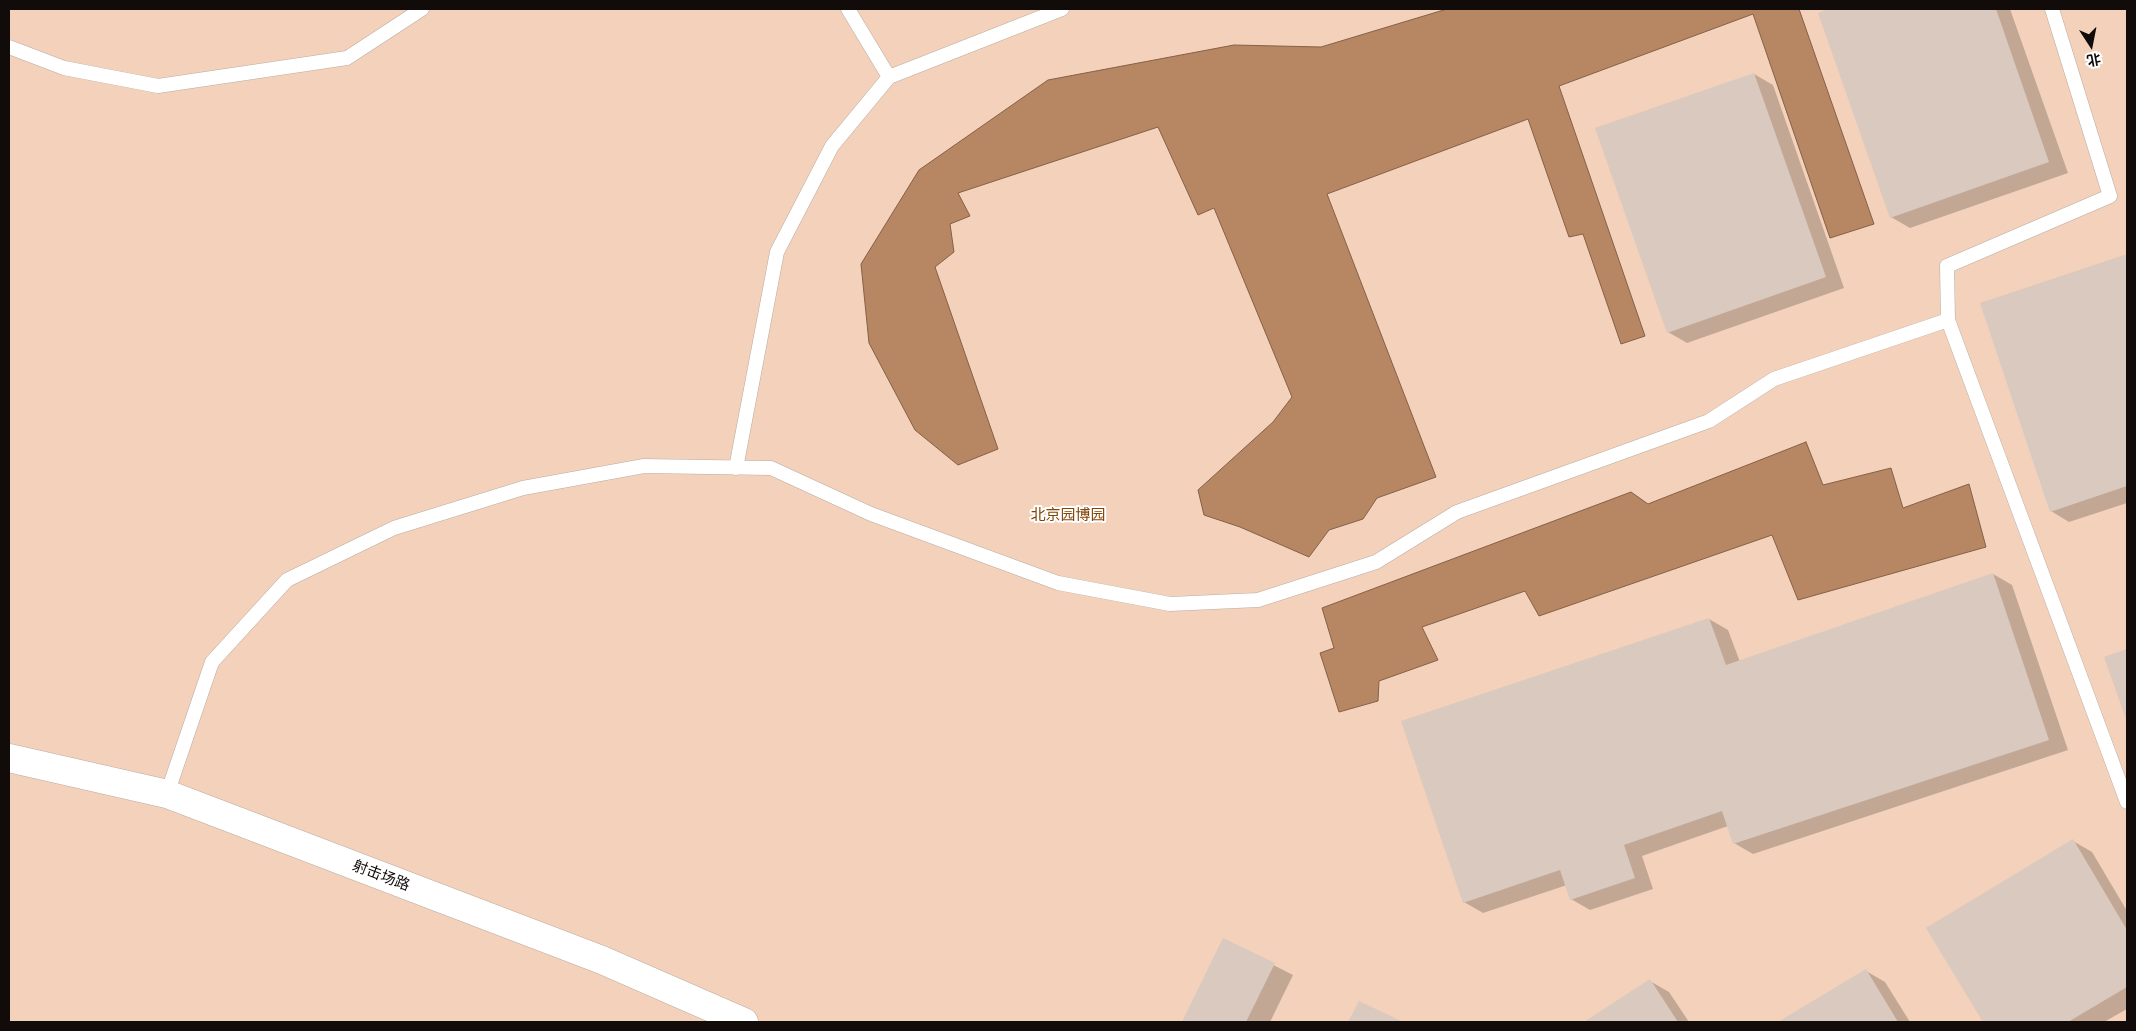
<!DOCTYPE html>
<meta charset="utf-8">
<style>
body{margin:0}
#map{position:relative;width:2136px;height:1031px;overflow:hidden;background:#f5e5d9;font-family:"Noto Sans","Noto Sans SC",sans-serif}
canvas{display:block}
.frame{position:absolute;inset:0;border:10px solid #110c09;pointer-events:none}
.north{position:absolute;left:2066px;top:20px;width:50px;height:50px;-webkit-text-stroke:4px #fff;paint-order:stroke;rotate:169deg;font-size:14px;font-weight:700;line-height:20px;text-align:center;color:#110c09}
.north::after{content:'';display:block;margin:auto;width:18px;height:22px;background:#110c09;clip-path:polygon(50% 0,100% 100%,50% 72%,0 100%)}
</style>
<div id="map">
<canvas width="2136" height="1031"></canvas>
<div class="frame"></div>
<div class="north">北</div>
</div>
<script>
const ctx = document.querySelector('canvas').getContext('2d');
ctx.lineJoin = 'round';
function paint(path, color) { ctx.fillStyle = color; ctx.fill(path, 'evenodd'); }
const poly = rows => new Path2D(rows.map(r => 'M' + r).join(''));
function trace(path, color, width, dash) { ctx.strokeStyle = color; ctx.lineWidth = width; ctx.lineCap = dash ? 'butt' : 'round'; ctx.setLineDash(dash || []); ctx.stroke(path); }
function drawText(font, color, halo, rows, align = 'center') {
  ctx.font = font + ' "Noto Sans","Noto Sans SC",sans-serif'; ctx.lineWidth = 4; ctx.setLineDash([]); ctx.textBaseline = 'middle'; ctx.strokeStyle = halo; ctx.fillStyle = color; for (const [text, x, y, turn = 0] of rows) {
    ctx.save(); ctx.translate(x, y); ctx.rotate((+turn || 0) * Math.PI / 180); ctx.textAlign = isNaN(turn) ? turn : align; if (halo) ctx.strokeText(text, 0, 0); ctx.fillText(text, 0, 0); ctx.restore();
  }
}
paint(poly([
 [9,9,2127,9,2127,1022,9,1022]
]), '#f3d1ba');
const water = poly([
 [1447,9,1799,9,1874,224,1830,238,1753,14,1559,86,1645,336,1621,344,1583,234,1569,237,1528,119,1327,194,1436,477,1377,498,1363,519,1329,530,1309,557,1240,527,1204,515,1198,490,1273,422,1292,397,1214,208,1198,215,1158,127,958,193,970,216,950,224,954,252,935,267,998,449,958,465,915,430,869,343,861,264,919,170,1048,80,1234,45,1321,47,1447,9],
 [1806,442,1823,485,1891,468,1903,508,1969,484,1986,547,1798,600,1772,535,1539,616,1525,591,1422,627,1438,660,1379,681,1378,701,1339,712,1320,653,1334,648,1322,608,1631,492,1648,504,1806,442]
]);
paint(water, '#b78663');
trace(water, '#856148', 1);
paint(poly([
 [1833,9,2010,9,2068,173,1910,228,1891,217,1820,13],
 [1754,74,1773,85,1844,288,1687,343,1668,332,1597,129],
 [2127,256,2127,503,2069,522,2051,511,1982,304],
 [1993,574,2012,585,2068,750,1753,854,1734,843,1728,826,1642,856,1653,889,1590,910,1571,899,1567,885,1483,913,1464,902,1709,619,1728,630,1740,662],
 [2127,650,2127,719,2106,658],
 [2073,841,2092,852,2127,911,2127,1009,2104,1022,1984,1022,1928,928],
 [1224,940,1293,975,1270,1022,1184,1022],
 [1866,971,1885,982,1910,1022,1780,1022],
 [1650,981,1669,992,1689,1022,1587,1022]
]), '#0003');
paint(poly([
 [1829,9,1996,9,2049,162,1890,218,1818,13],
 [1754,73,1826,277,1667,333,1595,128],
 [2127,254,2127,486,2050,512,1980,303],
 [1993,573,2049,740,1733,844,1722,811,1624,845,1635,878,1570,900,1560,870,1463,903,1401,721,1709,618,1726,665],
 [2127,649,2127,722,2104,657],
 [2073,839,2127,930,2127,987,2068,1022,1983,1022,1926,928],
 [1223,938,1275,963,1246,1022,1182,1022],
 [1866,969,1898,1022,1778,1022],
 [1650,979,1678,1022,1584,1022],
 [1359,1001,1403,1022,1348,1022]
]), '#d9c9be');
const service = poly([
 [848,9,889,77],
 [2052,9,2110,196,1947,266,1948,320,2127,802],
 [9,47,64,68,158,86,347,58,422,9],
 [736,468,777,252,832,146,889,77,1062,9],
 [167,794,212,662,287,580,394,528,523,488,644,466,771,468,871,514,1058,583,1170,604,1258,600,1376,562,1457,512,1709,421,1774,379,1948,320]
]);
const tertiary = poly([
 [9,758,167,794,602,960,744,1022]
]);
trace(service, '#bbaca1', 15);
trace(tertiary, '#bbaca1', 29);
trace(service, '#fff', 14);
trace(tertiary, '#fff', 28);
drawText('15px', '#834405', '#fff', [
 ["北京园博园",1068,516]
]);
drawText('15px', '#110c09', '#fff', [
 ["射击场路",381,876,21]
]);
</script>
